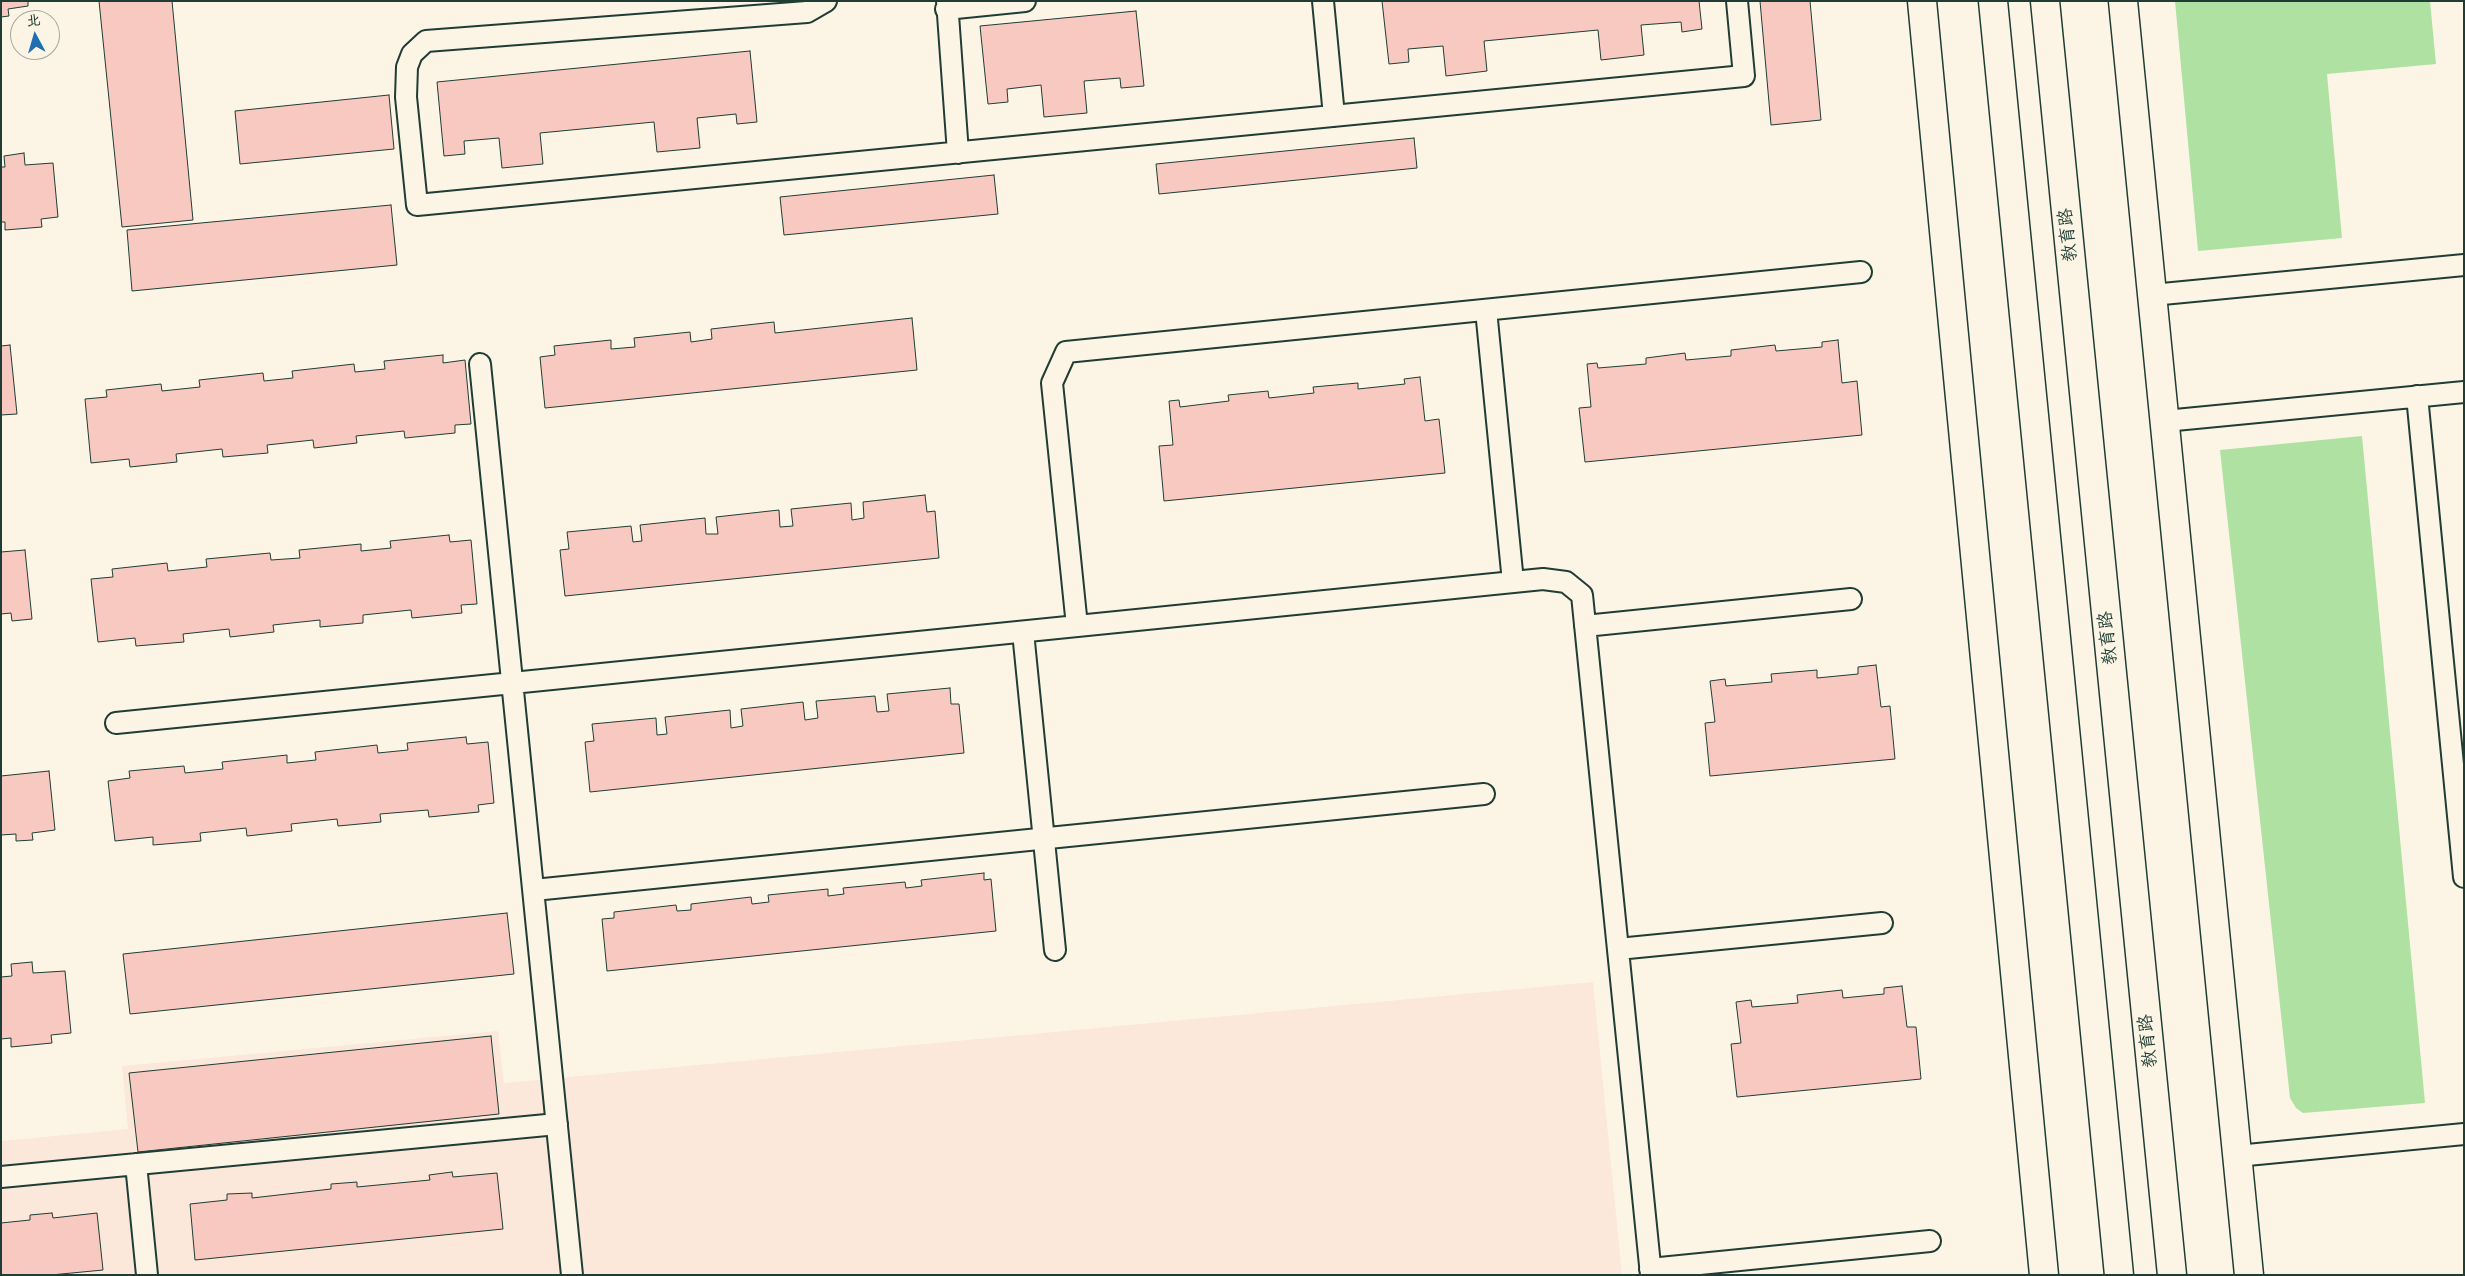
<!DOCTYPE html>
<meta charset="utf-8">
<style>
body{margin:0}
#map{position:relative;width:2465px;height:1276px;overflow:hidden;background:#fcf5e5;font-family:"Comic Neue","LXGW WenKai TC",sans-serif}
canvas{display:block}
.frame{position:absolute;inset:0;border:2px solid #1f3d34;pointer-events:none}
.north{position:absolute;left:10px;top:10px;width:50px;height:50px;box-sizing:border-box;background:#fcf5e5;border:1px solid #a4ab9e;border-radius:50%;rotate:354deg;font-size:14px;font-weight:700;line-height:20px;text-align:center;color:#1f3d34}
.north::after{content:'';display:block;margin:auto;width:18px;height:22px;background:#1f6fb2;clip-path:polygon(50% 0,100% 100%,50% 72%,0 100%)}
</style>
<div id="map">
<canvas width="2465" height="1276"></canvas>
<div class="frame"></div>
<div class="north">北</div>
</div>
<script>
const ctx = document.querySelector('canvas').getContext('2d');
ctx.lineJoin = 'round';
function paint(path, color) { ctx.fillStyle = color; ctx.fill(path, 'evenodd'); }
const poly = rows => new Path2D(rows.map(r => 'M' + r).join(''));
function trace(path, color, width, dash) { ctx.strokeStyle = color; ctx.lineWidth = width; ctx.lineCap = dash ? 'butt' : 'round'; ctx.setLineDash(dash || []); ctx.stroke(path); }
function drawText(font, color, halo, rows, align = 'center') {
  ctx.font = font + ' "Comic Neue","LXGW WenKai TC",sans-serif'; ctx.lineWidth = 4; ctx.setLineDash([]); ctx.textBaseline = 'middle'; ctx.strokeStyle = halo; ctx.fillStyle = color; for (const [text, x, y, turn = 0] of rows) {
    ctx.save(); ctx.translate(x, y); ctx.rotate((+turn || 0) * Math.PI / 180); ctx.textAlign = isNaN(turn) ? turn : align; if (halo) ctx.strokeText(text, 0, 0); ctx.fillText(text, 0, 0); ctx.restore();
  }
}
paint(poly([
 [1593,982,1622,1275,1,1275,1,1141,128,1129,122,1066,498,1031,504,1083]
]), '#fbe8da');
paint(poly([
 [2175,1,2430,1,2436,64,2327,74,2342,238,2198,251],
 [2362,436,2425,1103,2303,1113,2296,1108,2290,1098,2220,450]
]), '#afe1a2');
const building = poly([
 [1,1,28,1,28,6,8,9,9,16,1,17,1,1],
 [99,1,172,1,193,220,122,227,99,1],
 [1382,1,1699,1,1702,29,1682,32,1681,22,1641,25,1644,55,1601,60,1598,30,1484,41,1487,71,1446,76,1443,46,1408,49,1409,62,1389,64,1382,1],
 [1760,1,1810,1,1821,120,1771,125,1760,1],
 [1136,11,1144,86,1121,88,1120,78,1084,81,1087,113,1044,117,1041,85,1007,89,1008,102,988,104,980,26,1136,11],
 [750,51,757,122,737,124,736,114,697,118,700,148,657,152,654,122,540,133,543,164,502,168,499,138,464,141,465,154,444,156,437,82,750,51],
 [389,95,394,149,240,164,235,111,389,95],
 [1414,138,1417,168,1159,194,1156,164,1414,138],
 [24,153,25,165,53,163,58,217,41,219,42,227,5,230,5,222,1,222,1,167,5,167,4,156,24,153],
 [994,175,998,214,784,235,780,197,994,175],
 [391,205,397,265,132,291,127,230,391,205],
 [912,318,917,370,545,408,540,357,555,355,554,346,611,340,611,349,635,347,634,338,690,332,691,342,712,339,711,329,774,322,775,333,912,318],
 [1838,340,1842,383,1857,381,1862,435,1585,462,1579,408,1591,407,1587,364,1597,363,1598,368,1646,364,1646,358,1685,353,1686,360,1731,356,1731,350,1775,345,1776,351,1822,347,1822,342,1838,340],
 [10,345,17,414,1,415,1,346,10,345],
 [443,355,443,363,465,360,471,424,455,425,455,433,405,438,404,431,356,436,357,443,314,448,313,440,267,445,268,453,223,457,222,449,176,454,177,462,130,467,129,459,91,463,85,399,107,397,106,390,161,384,162,391,200,387,199,380,263,373,264,381,293,378,292,371,354,364,355,372,385,369,384,361,443,355],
 [1420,377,1425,421,1439,419,1445,473,1164,501,1159,446,1173,445,1169,401,1179,400,1180,407,1229,401,1228,395,1268,391,1269,398,1314,393,1313,387,1358,383,1358,389,1405,384,1404,379,1420,377],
 [925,495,927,512,935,511,939,558,565,596,560,550,569,549,567,532,631,526,633,542,642,541,640,525,705,518,706,534,718,534,716,517,779,510,780,527,793,526,791,509,851,503,852,520,864,518,863,502,925,495],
 [449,535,450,542,471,540,477,604,461,605,462,613,412,618,411,610,363,615,363,623,320,627,320,620,273,625,274,632,230,637,229,629,183,634,184,642,136,646,135,638,98,642,91,579,113,577,112,569,167,563,168,571,207,567,206,559,270,553,271,560,300,558,299,550,361,544,361,551,391,548,390,541,449,535],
 [25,550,32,619,12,621,11,613,1,614,1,552,25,550],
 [1876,665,1881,707,1890,706,1895,759,1710,776,1705,723,1715,722,1710,681,1725,679,1726,686,1772,682,1771,674,1817,670,1817,678,1858,674,1858,667,1876,665],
 [950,688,951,704,959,704,964,753,590,792,585,742,594,741,592,724,656,718,657,735,667,734,665,717,730,710,731,728,743,726,741,709,803,702,805,720,818,718,816,701,875,696,877,712,889,711,887,694,950,688],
 [466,737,467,744,488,742,494,803,478,805,479,812,429,817,428,810,380,814,381,822,338,826,337,819,291,824,292,831,247,836,246,828,200,833,201,841,153,845,153,837,115,841,108,781,130,778,129,771,184,766,185,773,223,769,222,762,287,755,287,763,316,760,315,752,377,745,378,753,408,750,407,743,466,737],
 [49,771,55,830,32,833,33,840,16,841,16,834,1,835,1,776,49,771],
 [984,873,984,880,991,879,996,931,607,971,602,919,614,918,614,912,676,905,677,911,691,910,691,904,751,897,752,904,769,902,768,895,828,889,828,896,844,894,843,888,905,882,906,888,922,886,921,880,984,873],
 [507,913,514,974,130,1014,123,954,507,913],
 [32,962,33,973,65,971,71,1033,51,1035,52,1043,11,1047,11,1038,1,1039,1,977,12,976,11,964,32,962],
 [1902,986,1907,1027,1916,1027,1921,1079,1737,1097,1731,1044,1741,1043,1736,1002,1751,1000,1752,1007,1798,1003,1797,995,1842,990,1843,998,1884,994,1884,988,1902,986],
 [491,1036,499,1114,138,1152,129,1073,491,1036],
 [452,1172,453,1177,497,1173,503,1229,195,1260,190,1204,227,1200,227,1194,252,1193,252,1198,331,1189,331,1184,357,1182,357,1187,430,1180,429,1175,452,1172],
 [52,1213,53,1218,97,1213,103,1270,51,1275,1,1275,1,1223,30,1220,30,1215,52,1213]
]);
paint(building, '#f8c9c0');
trace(building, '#1f3d34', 1);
const service = poly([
 [826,1,807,12,426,41,412,54,407,67,406,97,417,205,1744,76,1737,1],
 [947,1,958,153],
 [1323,1,1334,116],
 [946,9,1025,1],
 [2152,295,2464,265],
 [1486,310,1513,582],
 [480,364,572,1275],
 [2417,396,2464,877],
 [2165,421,2464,392],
 [1077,626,1052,383,1066,352,1861,272],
 [1585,626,1851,599],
 [1023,632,1055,950],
 [116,723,1543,579,1566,582,1582,595,1651,1275],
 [534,890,1484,794],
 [1618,949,1882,923],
 [2237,1156,2464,1134],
 [136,1164,147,1275],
 [1,1177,557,1124],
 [1650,1269,1930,1241]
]);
const minor = poly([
 [1922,1,2044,1275],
 [2123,1,2249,1275]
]);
const primary = poly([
 [1993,1,2119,1275],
 [2045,1,2172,1275]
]);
trace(service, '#1f3d34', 24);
trace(minor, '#1f3d34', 31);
trace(primary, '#1f3d34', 31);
trace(service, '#fcf5e5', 20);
trace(minor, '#fcf5e5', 28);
trace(primary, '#fcf5e5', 28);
drawText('18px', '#1f3d34', '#fcf5e5', [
 ["教育路",2068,235,-96],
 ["教育路",2108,638,-96],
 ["教育路",2148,1041,-96]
]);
</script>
